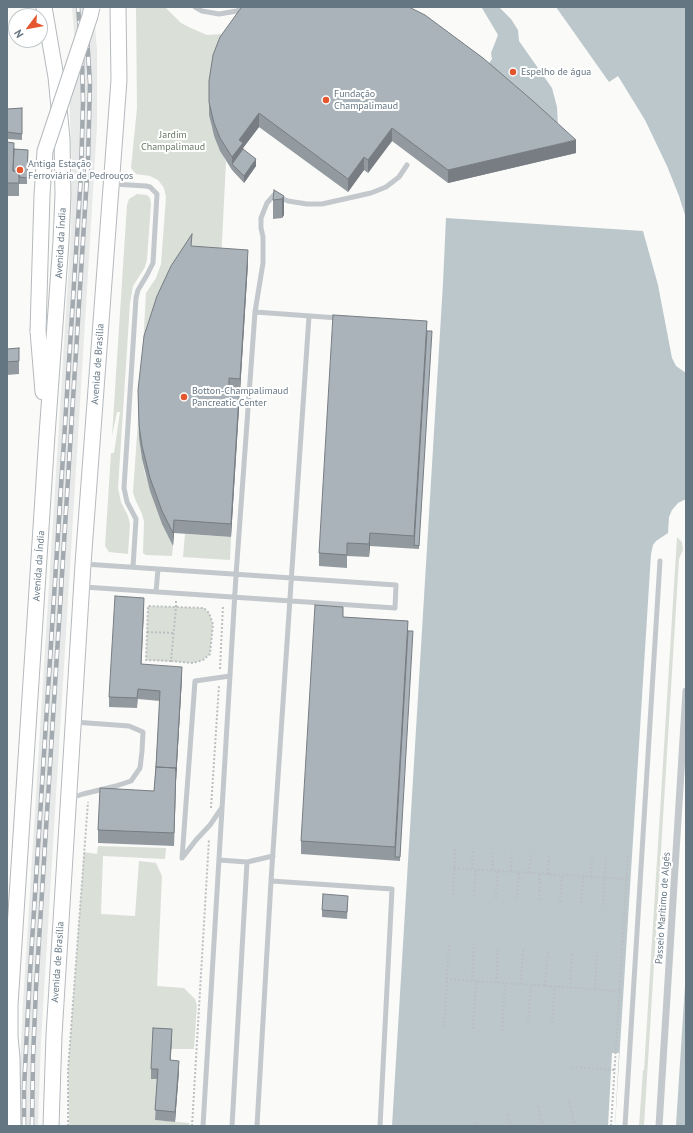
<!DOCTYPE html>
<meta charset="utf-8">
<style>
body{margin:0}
#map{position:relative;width:693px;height:1133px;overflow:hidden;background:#fafaf8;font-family:"PT Sans",sans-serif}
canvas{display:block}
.frame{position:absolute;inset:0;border:8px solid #657683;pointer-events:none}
.north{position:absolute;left:8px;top:8px;width:40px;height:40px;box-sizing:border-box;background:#fff;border:1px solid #c1c8cd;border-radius:50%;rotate:238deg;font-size:11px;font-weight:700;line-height:16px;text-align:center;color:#657683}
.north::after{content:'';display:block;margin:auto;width:14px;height:18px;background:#e4572e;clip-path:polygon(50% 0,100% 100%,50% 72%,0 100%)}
</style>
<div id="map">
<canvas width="693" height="1133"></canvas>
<div class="frame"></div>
<div class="north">N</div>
</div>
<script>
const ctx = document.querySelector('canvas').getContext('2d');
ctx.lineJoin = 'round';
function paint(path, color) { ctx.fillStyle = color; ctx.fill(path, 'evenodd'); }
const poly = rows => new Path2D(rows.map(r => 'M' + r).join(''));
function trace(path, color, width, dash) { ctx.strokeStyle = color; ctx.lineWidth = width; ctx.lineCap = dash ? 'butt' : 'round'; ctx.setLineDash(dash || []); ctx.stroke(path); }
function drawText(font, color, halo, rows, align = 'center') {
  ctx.font = font + ' "PT Sans",sans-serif'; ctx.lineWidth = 4; ctx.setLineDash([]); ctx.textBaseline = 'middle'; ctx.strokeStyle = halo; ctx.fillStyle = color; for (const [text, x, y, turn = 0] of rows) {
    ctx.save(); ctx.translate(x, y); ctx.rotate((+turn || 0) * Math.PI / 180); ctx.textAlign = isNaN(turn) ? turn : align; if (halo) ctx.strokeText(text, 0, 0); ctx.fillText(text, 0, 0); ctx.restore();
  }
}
paint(poly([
 [72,7,93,7,97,49,97,126,41,1041,38,1126,17,1126,23,1003,71,231,72,171,69,93,75,44]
]), '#e8e9e9');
paint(poly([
 [136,7,165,7,181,23,193,29,207,35,223,34,209,94,209,104,211,125,214,136,226,162,221,261,142,366,146,293,156,278,161,264,166,197,164,188,158,180,150,176,136,174,131,168,137,108],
 [137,194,147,195,150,198,151,204,147,259,145,267,133,286,130,303,118,488,121,502,128,516,130,524,128,554,109,552,105,546,111,453,114,453,120,412,117,412,112,436,127,205,129,199],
 [138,421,142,459,145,474,156,507,173,546,172,556,146,555,143,553,144,522,142,514,135,499,133,492],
 [185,534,231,537,230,560,183,557],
 [677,537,682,542,683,550,679,559,644,1126,639,1126,643,1070,644,1070],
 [148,606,204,608,209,613,213,624,210,654,203,660,193,663,146,660],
 [98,846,166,848,165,859,103,856,101,914,135,916,139,861,156,863,162,876,157,986,184,988,195,999,197,1005,194,1049,171,1049,172,1039,151,1079,158,1079,155,1120,189,1123,189,1126,69,1126,68,1070,84,852,97,854]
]), '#dadfd7');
paint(poly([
 [490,7,499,7,511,19,518,30,519,41,552,88,557,107,558,127,483,72,492,59,491,53,498,35,482,8],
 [556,7,686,7,686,218,679,196,667,166,645,120,618,76,609,82],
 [446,218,643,231,658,285,672,358,676,366,686,373,686,499,678,503,672,510,669,517,668,533,656,541,653,545,651,554,615,1126,392,1126,443,283],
 [686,970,686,1126,676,1126,676,1125]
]), '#bbc7cb');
paint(poly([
 [612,1053,619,1053,615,1126,608,1126]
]), '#fafaf8');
const primary = poly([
 [38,331,43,392],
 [13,1126,12,1058,10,1037,10,1005,47,435,61,241,63,195,62,139,56,77,44,7],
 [51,1126,54,1035,83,564,119,80,118,7]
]);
trace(primary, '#b5babe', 17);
trace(poly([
 [147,632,174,633],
 [171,661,193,663,203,660,210,654,213,624,209,613,204,608,148,606,146,660,171,661,176,607,176,600],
 [220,669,223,605],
 [211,808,219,685],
 [454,868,627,879],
 [472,869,473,849],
 [492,870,493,850],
 [511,871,512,851],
 [529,873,531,853],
 [548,874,549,854],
 [591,877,592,857],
 [453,895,455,848],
 [474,896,476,869],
 [496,898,497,870],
 [517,899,519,872],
 [539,900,540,873],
 [560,902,562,875],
 [581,903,583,876],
 [603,905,606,857],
 [446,979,620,991],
 [472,981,474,946],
 [496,983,498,947],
 [521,984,523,949],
 [545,986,548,951],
 [570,988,572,952],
 [595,989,597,954],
 [528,1021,531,985],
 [552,1023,555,987],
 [444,1027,449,944],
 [473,1029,476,981],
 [502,1031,505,983],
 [572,1067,615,1070],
 [568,1098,575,1126],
 [538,1106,543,1126],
 [507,1114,511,1126],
 [477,1122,478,1126],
 [68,1126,68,1070,88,802],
 [192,1126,209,839],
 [611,1126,628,855]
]), '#bbbfc2', 2, [2, 2]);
trace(poly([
 [195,7,202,11,219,14,237,11,244,7],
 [113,184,146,186,150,187,157,194,153,263,147,275,138,290,136,298,124,488,127,502,136,519,133,567],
 [255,312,338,318],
 [84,587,395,608,396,585,84,564],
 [156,592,158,569],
 [71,798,83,794,116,786,131,781,140,768,142,751,143,732,129,726,74,722],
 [183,857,196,840,210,825,221,809],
 [182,858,195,681,230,676],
 [219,860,247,862,273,856],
 [271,881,392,889,380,1126],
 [203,1126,236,575,255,312,263,263,263,237,261,228,261,218,267,203,274,195,288,201,307,204,322,204,371,193,386,187,399,177,407,165],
 [232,1126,247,862],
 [257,1126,271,881,309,316],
 [625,1126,660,561]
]), '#c3c8cc', 5);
trace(poly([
 [659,1126,686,691]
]), '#c3c8cc', 7);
trace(primary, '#fff', 15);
const rail = poly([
 [24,1126,24,1088,30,973,81,174,83,102,82,59,78,7],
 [32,1126,33,1058,36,988,88,161,90,83,85,7]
]);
trace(rail, '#a2aab0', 4.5);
trace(rail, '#fff', 3, [9]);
const primaryBridge = poly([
 [38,331,42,195,45,151,90,16,92,7]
]);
trace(primaryBridge, '#b5babe', 17, []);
trace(primaryBridge, '#fff', 15);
paint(poly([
 [469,7,490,7,482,8,472,8],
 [209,81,576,153,448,183,392,141,368,173,364,170,348,192,259,127,243,148,243,149,256,166,244,183,232,170,220,151,214,136,209,115],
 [22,108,22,140,7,139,7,109],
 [7,142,14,149,28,150,27,184,19,184,19,196,7,196],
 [284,196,284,215,282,218,273,219,273,200],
 [192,246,248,263,240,392,229,391,229,394,239,408,231,537,174,533,173,546,162,524,150,491,142,459,139,438,138,390],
 [427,321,419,549,370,546,369,557,347,556,347,568,319,566,319,553],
 [7,349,19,361,19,374,7,375],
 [144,608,141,664,182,677,176,781,174,846,98,843,98,830,154,791,160,701,138,699,137,708,109,707,109,697],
 [343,617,408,621,400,861,301,854,301,841],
 [348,902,347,919,322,917,322,910],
 [172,1039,170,1060,179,1071,175,1122,155,1120,157,1079,151,1079,151,1069]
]), '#929a9f');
paint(poly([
 [259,113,259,127,243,148,243,156,232,164,232,157,239,140],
 [392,128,392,141,368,173,368,160],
 [576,140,576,153,448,183,448,170],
 [364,157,364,170,348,192,348,179],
 [256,159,256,166,244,183,244,176],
 [284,196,284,215,282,218,282,199],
 [248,250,248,263,240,392,240,379],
 [239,395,239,408,231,537,231,524],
 [174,520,174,533,173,546,173,533],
 [370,533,370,546,369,557,369,544],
 [144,598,144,608,141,674,141,664],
 [182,667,182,677,176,781,174,846,176,768],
 [172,1029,172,1039,170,1070,170,1060],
 [179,1061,179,1071,175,1122,175,1112]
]), '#777d82');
const building = poly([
 [242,7,409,7,425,15,483,58,533,101,576,140,448,170,392,128,368,160,364,157,348,179,259,113,239,140,243,143,232,157,220,138,214,123,209,102,209,81,213,55,220,37,238,12,242,7],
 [22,108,22,134,7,132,7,109,22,108],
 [7,142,14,143,13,171,19,171,19,183,7,183,7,142],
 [14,149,28,150,27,178,19,177,19,171,13,171,14,149],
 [243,149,256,159,244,176,232,164,243,149],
 [274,190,284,196,282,199,273,200,274,190],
 [192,234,191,246,248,250,240,379,229,378,229,394,239,395,231,524,174,520,173,533,162,511,150,478,142,446,139,425,138,390,144,336,157,296,171,266,192,234],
 [333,315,427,321,414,536,370,533,369,544,347,543,347,555,319,553,333,315],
 [427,331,432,331,419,546,414,545,427,331],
 [19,348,19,361,7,362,7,349,19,348],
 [115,596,144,598,141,664,182,667,176,771,176,768,156,767,160,691,138,689,137,698,109,697,115,596],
 [315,605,343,607,343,617,408,621,395,847,301,841,315,605],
 [408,631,413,631,400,857,395,857,408,631],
 [156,767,176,768,174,833,98,830,100,788,154,791,156,767],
 [323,894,348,896,347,912,322,910,323,894],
 [153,1028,172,1029,170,1060,179,1061,175,1112,155,1110,158,1069,151,1069,153,1028]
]);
paint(building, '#aab3b9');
trace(building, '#777d82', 1);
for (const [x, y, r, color] of [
 [513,72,4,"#e4572e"],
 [326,100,4,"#e4572e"],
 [20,170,4,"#e4572e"],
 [184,397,4,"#e4572e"]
]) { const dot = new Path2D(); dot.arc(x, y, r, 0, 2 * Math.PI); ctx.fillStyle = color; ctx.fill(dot); trace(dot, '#fff', 1.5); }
drawText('10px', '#657683', '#fff', [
 ["Espelho de água",521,72],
 ["Fundação",334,94],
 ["Champalimaud",334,106],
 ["Antiga Estação",28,164],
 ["Ferroviária de Pedrouços",28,176],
 ["Botton-Champalimaud",192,391],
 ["Pancreatic Center",192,403]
], 'left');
drawText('10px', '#687a64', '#fff', [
 ["Jardim",173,135],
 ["Champalimaud",173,147]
]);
drawText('10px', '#657683', '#fff', [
 ["Avenida da Índia",61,243,-87],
 ["Avenida de Brasília",98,364,-86],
 ["Avenida da Índia",39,566,-86],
 ["Passeio Marítimo de Algés",663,908,-86],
 ["Avenida de Brasília",58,962,-86]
]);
</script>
